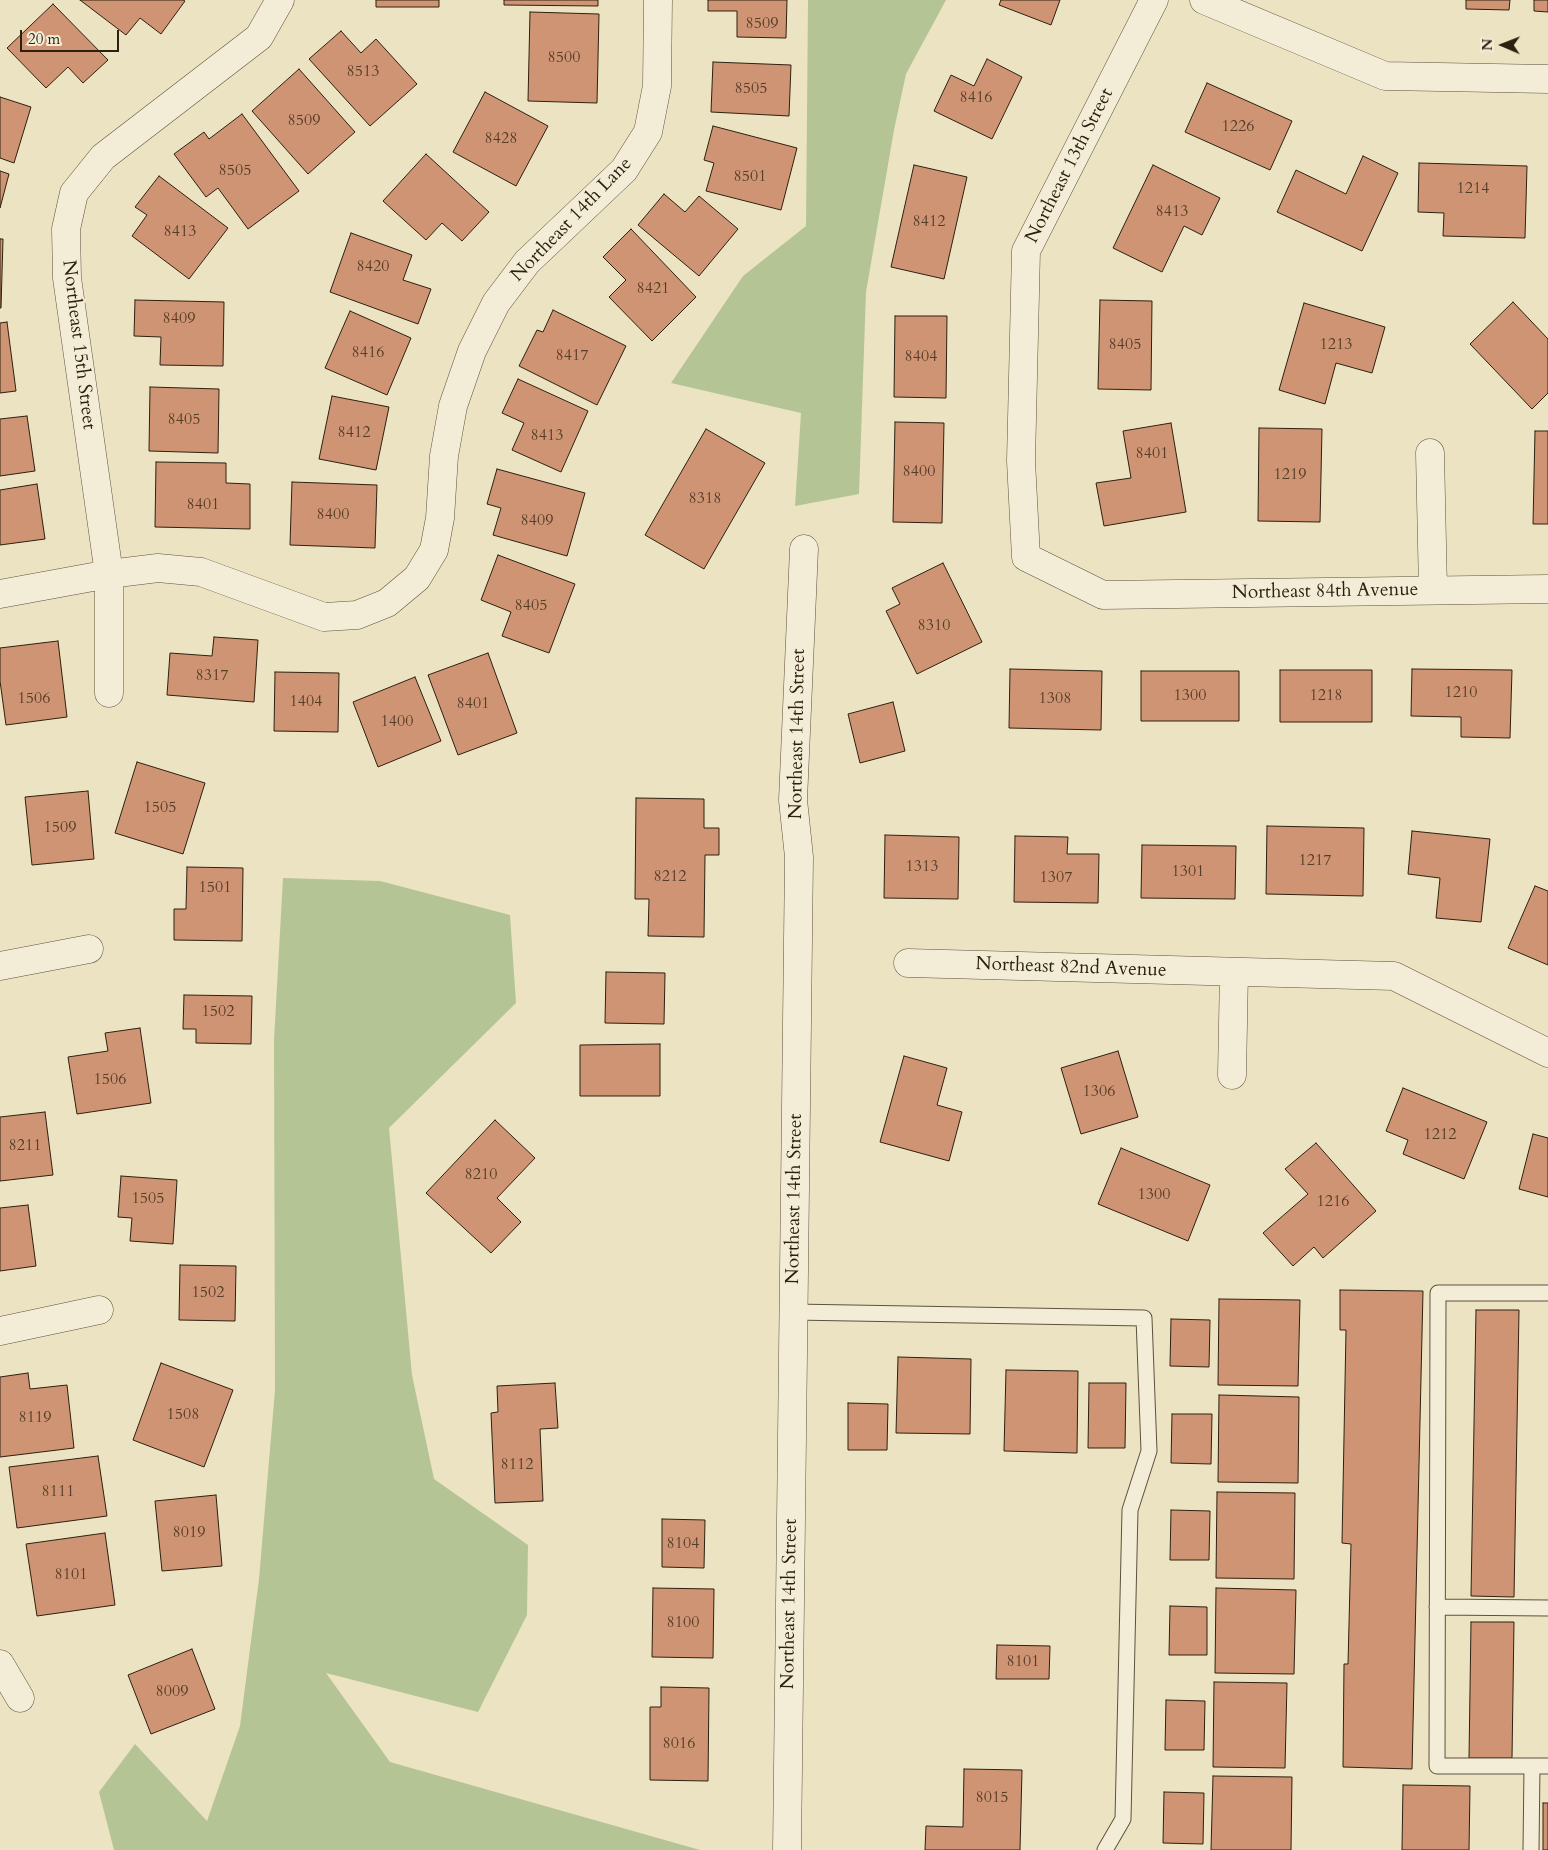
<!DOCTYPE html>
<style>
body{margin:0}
#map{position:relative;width:1548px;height:1850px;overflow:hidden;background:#ece3c2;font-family:Cardo,serif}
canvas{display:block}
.north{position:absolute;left:1478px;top:20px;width:50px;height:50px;-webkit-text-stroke:4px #f3edd7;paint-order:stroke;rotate:271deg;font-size:14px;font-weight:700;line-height:20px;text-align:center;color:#2e200f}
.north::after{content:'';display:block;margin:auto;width:18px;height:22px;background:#2e200f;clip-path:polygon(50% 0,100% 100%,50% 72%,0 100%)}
.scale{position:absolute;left:20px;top:30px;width:99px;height:22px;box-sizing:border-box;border:2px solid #2e200f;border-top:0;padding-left:6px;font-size:15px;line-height:18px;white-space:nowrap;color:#2e200f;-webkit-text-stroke:4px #f3edd7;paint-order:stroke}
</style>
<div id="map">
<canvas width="1548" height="1850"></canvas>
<div class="north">N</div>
<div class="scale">20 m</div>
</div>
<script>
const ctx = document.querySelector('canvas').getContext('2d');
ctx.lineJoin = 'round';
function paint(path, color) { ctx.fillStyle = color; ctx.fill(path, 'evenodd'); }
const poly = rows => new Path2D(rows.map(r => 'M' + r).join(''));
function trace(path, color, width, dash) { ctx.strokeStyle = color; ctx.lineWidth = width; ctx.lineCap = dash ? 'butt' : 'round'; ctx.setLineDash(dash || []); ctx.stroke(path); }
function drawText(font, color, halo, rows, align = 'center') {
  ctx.font = font + ' Cardo,serif'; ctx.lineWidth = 4; ctx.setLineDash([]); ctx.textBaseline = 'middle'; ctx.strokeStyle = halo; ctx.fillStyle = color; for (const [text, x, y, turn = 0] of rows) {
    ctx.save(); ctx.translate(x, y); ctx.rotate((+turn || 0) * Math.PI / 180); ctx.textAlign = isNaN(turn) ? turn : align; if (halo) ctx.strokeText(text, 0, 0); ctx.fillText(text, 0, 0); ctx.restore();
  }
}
paint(poly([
 [808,0,946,0,906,74,894,130,866,292,859,494,795,506,801,413,671,383,743,276,806,226],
 [283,878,380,881,510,915,516,1003,389,1128,412,1375,434,1479,528,1545,527,1615,478,1712,326,1673,390,1762,700,1850,114,1850,99,1792,135,1744,207,1821,240,1726,259,1579,275,1390,274,1040]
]), '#b5c495');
const building = poly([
 [80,0,183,0,185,1,161,34,140,18,126,35,80,0],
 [376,0,439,0,439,7,376,7,376,0],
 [504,0,598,0,598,6,504,5,504,0],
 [708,0,787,0,786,38,737,37,737,11,708,11,708,0],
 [1001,0,1060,0,1051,25,999,5,1001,0],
 [1466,0,1510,0,1509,10,1466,9,1466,0],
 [1534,0,1548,0,1548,12,1534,11,1534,0],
 [53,4,108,60,83,83,68,67,46,88,7,48,53,4],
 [530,12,599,14,597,103,528,101,530,12],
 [341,31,361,53,376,39,417,84,370,126,309,59,341,31],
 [987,59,1022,77,992,139,934,111,951,75,974,86,987,59],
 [713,62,791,65,789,116,711,112,713,62],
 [299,69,355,132,308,174,252,111,299,69],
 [1207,83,1292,121,1270,170,1185,132,1207,83],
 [485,92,548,126,516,186,453,152,485,92],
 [0,97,31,107,14,163,0,158,0,97],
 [242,114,299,191,248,229,218,188,206,197,174,154,204,132,209,139,242,114],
 [713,126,797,148,781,210,706,191,714,163,704,160,713,126],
 [426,154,489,212,462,241,442,223,426,240,383,201,426,154],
 [1363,156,1398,173,1362,251,1277,212,1296,170,1346,194,1363,156],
 [1419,163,1527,166,1525,238,1443,236,1444,213,1418,212,1419,163],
 [914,165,967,177,944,279,891,267,914,165],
 [1153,165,1220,198,1202,235,1184,226,1162,272,1113,248,1153,165],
 [0,171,9,174,0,208,0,171],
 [159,176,228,228,189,279,132,236,147,215,135,207,159,176],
 [664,194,685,212,699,196,738,229,699,276,638,225,664,194],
 [631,229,696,297,652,341,609,297,626,280,603,257,631,229],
 [351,233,412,255,403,280,431,289,418,324,330,292,351,233],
 [0,239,3,239,1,308,0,308,0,239],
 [135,300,224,302,223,366,160,365,161,337,134,336,135,300],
 [1100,300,1152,301,1151,390,1098,389,1100,300],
 [1513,302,1548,339,1548,393,1532,409,1470,344,1513,302],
 [1304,303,1385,327,1372,373,1336,363,1325,404,1279,390,1304,303],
 [553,310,626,346,597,405,519,366,537,330,543,332,553,310],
 [350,311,411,338,387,395,325,368,350,311],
 [895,316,947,316,946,398,894,397,895,316],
 [7,322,16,391,0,393,0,323,7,322],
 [518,379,588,411,561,472,512,450,524,423,502,413,518,379],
 [150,387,219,389,218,453,149,451,150,387],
 [332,396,389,407,376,470,319,459,332,396],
 [27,416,35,471,0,476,0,419,27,416],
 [895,422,944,423,942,523,893,522,895,422],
 [1171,423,1186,512,1104,526,1096,483,1131,478,1123,431,1171,423],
 [1259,428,1322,429,1320,522,1258,521,1259,428],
 [706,429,765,463,704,569,645,535,706,429],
 [1535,431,1548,431,1548,524,1533,524,1535,431],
 [156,462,226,463,226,483,250,484,250,529,155,527,156,462],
 [497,469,585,493,567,556,493,535,501,508,487,504,497,469],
 [292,482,377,485,375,548,290,545,292,482],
 [37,484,45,539,0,545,0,490,37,484],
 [498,555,575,584,549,653,502,636,511,612,481,600,498,555],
 [943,563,982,642,917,674,886,611,900,604,892,588,943,563],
 [214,637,258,640,254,702,167,695,170,653,212,656,214,637],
 [58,641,67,717,6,725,0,681,0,648,58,641],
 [488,653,517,733,458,755,428,675,488,653],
 [1010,669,1102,671,1101,730,1009,728,1010,669],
 [1412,669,1512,670,1510,738,1461,737,1461,717,1411,716,1412,669],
 [1280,670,1372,670,1372,722,1280,722,1280,670],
 [1141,671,1239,671,1239,721,1141,721,1141,671],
 [275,672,339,673,338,732,274,731,275,672],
 [415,677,441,741,378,767,353,702,415,677],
 [893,702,905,751,860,763,848,714,893,702],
 [137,762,205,783,183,854,115,833,137,762],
 [88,791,94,859,32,865,25,797,88,791],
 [636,798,704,799,704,828,719,828,719,855,705,855,704,937,648,936,649,899,635,899,636,798],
 [1267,826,1364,828,1363,896,1266,894,1267,826],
 [1412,831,1490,839,1481,922,1436,918,1440,878,1408,874,1412,831],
 [885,835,959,837,958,899,884,898,885,835],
 [1015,836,1068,837,1067,854,1099,854,1098,903,1014,902,1015,836],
 [1142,845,1236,846,1235,899,1141,898,1142,845],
 [187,867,243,868,242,941,174,940,174,909,186,909,187,867],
 [1535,886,1548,891,1548,965,1508,948,1535,886],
 [606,972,665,973,664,1024,605,1023,606,972],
 [184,995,252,996,251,1044,196,1043,196,1029,183,1029,184,995],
 [140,1028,151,1103,77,1114,68,1057,108,1051,105,1033,140,1028],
 [660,1044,660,1096,580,1096,580,1045,660,1044],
 [1118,1051,1138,1117,1081,1134,1061,1068,1118,1051],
 [904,1056,947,1068,937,1105,962,1112,949,1161,880,1142,904,1056],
 [1403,1088,1487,1122,1464,1179,1403,1154,1408,1140,1386,1131,1403,1088],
 [45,1112,53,1175,0,1181,0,1117,45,1112],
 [495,1120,535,1158,497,1198,521,1222,491,1253,426,1193,495,1120],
 [1533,1134,1548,1138,1548,1197,1519,1189,1533,1134],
 [1316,1143,1376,1211,1323,1258,1314,1247,1293,1266,1263,1233,1308,1194,1285,1169,1316,1143],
 [1121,1148,1210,1185,1188,1241,1098,1204,1121,1148],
 [121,1176,177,1180,173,1244,130,1241,132,1218,118,1217,121,1176],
 [28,1205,36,1266,0,1271,0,1208,28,1205],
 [180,1265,236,1266,235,1321,179,1320,180,1265],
 [1340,1290,1423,1291,1412,1769,1343,1767,1344,1664,1348,1664,1351,1544,1342,1543,1346,1330,1340,1330,1340,1290],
 [1219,1299,1300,1300,1298,1386,1218,1385,1219,1299],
 [1476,1310,1519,1310,1514,1597,1471,1596,1476,1310],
 [1171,1319,1210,1320,1209,1367,1170,1366,1171,1319],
 [898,1357,971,1359,970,1434,896,1433,898,1357],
 [161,1363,233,1390,204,1467,133,1440,161,1363],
 [1006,1370,1078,1371,1077,1453,1004,1451,1006,1370],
 [28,1373,30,1389,67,1385,74,1448,0,1457,0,1377,28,1373],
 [555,1383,558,1428,540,1429,543,1501,495,1503,491,1413,498,1412,497,1386,555,1383],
 [1089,1383,1126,1383,1125,1448,1088,1448,1089,1383],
 [1219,1395,1299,1397,1298,1483,1218,1482,1219,1395],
 [848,1403,888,1404,887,1450,848,1450,848,1403],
 [1172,1414,1212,1414,1211,1464,1171,1463,1172,1414],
 [98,1456,107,1516,17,1528,9,1467,98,1456],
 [1217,1492,1295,1493,1294,1579,1216,1578,1217,1492],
 [216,1495,222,1566,162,1571,155,1501,216,1495],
 [1171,1510,1210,1511,1209,1560,1170,1560,1171,1510],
 [662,1519,705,1520,704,1568,662,1567,662,1519],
 [105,1533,115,1605,37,1616,26,1544,105,1533],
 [653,1588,714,1589,713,1658,652,1657,653,1588],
 [1216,1588,1296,1590,1294,1674,1215,1673,1216,1588],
 [1170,1606,1207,1607,1207,1655,1169,1655,1170,1606],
 [1471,1622,1514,1622,1512,1758,1469,1758,1471,1622],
 [997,1645,1050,1646,1049,1679,996,1679,997,1645],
 [192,1649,215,1709,151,1734,128,1675,192,1649],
 [1214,1682,1287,1683,1285,1768,1213,1767,1214,1682],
 [661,1687,709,1688,708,1781,650,1780,650,1707,661,1707,661,1687],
 [1166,1700,1205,1701,1204,1750,1165,1750,1166,1700],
 [964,1769,1022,1770,1020,1850,925,1850,926,1826,963,1827,964,1769],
 [1213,1776,1292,1777,1291,1850,1211,1850,1213,1776],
 [1403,1785,1470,1786,1469,1850,1402,1850,1403,1785],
 [1164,1792,1204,1793,1203,1844,1163,1843,1164,1792],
 [1543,1803,1548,1803,1548,1850,1543,1850,1543,1803]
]);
paint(building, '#ce9473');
trace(building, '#2e200f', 1);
const lane = poly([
 [1548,1293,1438,1293,1437,1766,1548,1766],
 [793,1312,1144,1318,1149,1451,1130,1510,1123,1819,1105,1850],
 [1437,1607,1548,1608],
 [1531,1850,1532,1766]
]);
const street = poly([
 [1154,0,1026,251,1021,461,1026,557,1103,595,1548,589],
 [1204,0,1385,76,1548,79],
 [1430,453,1433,590],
 [0,594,109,574,158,568,201,572,324,617,357,615,387,603,417,578,434,550,440,518,444,456,453,406,472,351,496,303,527,262,624,170,648,132,657,86,658,0],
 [109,693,109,574,67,278,66,229,74,193,103,157,259,37,280,0],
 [908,963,1394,976,1548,1053],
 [0,966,89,949],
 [1232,1075,1234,972],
 [0,1331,99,1310],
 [0,1664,20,1698],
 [787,1850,799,857,793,800,804,549]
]);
trace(lane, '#5e513c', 17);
trace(street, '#5e513c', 29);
trace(lane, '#f3edd7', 15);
trace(street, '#f3edd7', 28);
drawText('16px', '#563d28', null, [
 ["8509",762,24],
 ["8500",564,58],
 ["8513",363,72],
 ["8505",751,89],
 ["8416",976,98],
 ["8509",304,121],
 ["1226",1238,127],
 ["8428",501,139],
 ["8505",235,171],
 ["8501",750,177],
 ["1214",1473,189],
 ["8413",1172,212],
 ["8412",929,222],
 ["8413",180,232],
 ["8420",373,267],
 ["8421",653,289],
 ["8409",179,319],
 ["8405",1125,345],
 ["1213",1336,345],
 ["8416",368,353],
 ["8417",572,356],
 ["8404",921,357],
 ["8405",184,420],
 ["8412",354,433],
 ["8413",547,436],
 ["8401",1152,454],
 ["8400",919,472],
 ["1219",1290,475],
 ["8318",705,499],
 ["8401",203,505],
 ["8400",333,515],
 ["8409",537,521],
 ["8405",531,606],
 ["8310",934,626],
 ["8317",212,676],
 ["1210",1461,693],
 ["1300",1190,696],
 ["1218",1326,696],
 ["1506",34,699],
 ["1308",1055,699],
 ["1404",306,702],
 ["8401",473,704],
 ["1400",397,722],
 ["1505",160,808],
 ["1509",60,828],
 ["1217",1315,861],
 ["1313",922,867],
 ["1301",1188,872],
 ["8212",670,877],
 ["1307",1056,878],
 ["1501",215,888],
 ["1502",218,1012],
 ["1506",110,1080],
 ["1306",1099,1092],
 ["1212",1440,1135],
 ["8211",25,1146],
 ["8210",481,1175],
 ["1300",1154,1195],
 ["1505",148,1199],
 ["1216",1333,1202],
 ["1502",208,1293],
 ["1508",183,1415],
 ["8119",35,1418],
 ["8112",517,1465],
 ["8111",58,1492],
 ["8019",189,1533],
 ["8104",683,1544],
 ["8101",71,1575],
 ["8100",683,1623],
 ["8101",1023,1662],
 ["8009",172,1692],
 ["8016",679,1744],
 ["8015",992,1798]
]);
drawText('19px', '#2e200f', '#f3edd7', [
 ["Northeast 13th Street",1070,166,-63],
 ["Northeast 14th Lane",572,220,-46],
 ["Northeast 15th Street",78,345,83],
 ["Northeast 84th Avenue",1325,592,-1],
 ["Northeast 14th Street",798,734,-89],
 ["Northeast 82nd Avenue",1071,968,2],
 ["Northeast 14th Street",795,1199,-89],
 ["Northeast 14th Street",790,1604,-89]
]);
</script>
